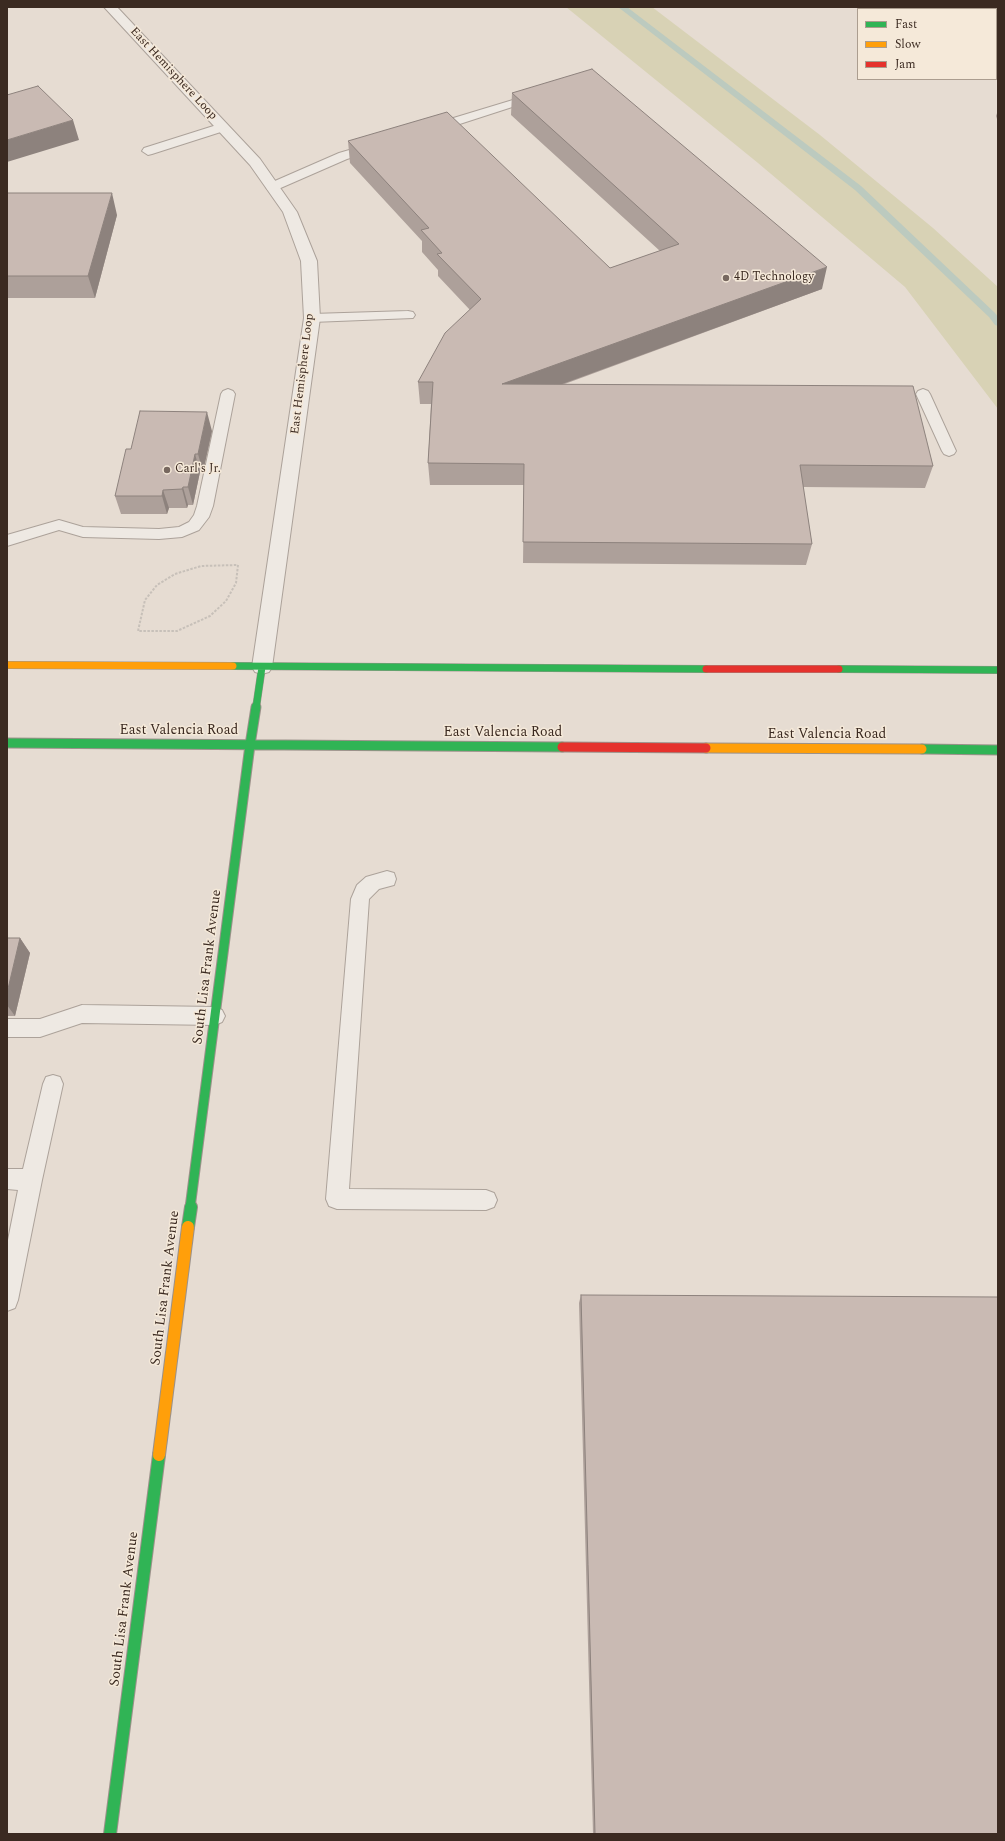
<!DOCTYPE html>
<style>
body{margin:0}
#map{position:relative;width:1005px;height:1841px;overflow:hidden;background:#e6dcd2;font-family:Spectral,serif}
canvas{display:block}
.frame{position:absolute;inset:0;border:8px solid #3b2a21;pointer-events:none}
.legend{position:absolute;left:857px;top:8px;width:140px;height:72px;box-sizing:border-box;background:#f5e9d9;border:1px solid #ab9d8f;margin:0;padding:5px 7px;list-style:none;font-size:12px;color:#3b2a21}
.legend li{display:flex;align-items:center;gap:8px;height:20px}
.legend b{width:20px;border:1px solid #ab9d8f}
</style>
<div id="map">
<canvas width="1005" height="1841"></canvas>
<div class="frame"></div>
<ul class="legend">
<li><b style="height:5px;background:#30b455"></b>Fast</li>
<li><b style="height:5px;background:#ff9f0a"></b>Slow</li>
<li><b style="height:5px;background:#e5322d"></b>Jam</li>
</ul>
</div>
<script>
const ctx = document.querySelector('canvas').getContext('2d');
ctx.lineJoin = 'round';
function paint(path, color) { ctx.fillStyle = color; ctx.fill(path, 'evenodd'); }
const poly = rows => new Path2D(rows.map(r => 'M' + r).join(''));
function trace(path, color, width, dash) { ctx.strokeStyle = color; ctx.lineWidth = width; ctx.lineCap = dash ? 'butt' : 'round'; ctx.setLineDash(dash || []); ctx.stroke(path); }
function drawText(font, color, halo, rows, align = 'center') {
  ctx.font = font + ' Spectral,serif'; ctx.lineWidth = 3; ctx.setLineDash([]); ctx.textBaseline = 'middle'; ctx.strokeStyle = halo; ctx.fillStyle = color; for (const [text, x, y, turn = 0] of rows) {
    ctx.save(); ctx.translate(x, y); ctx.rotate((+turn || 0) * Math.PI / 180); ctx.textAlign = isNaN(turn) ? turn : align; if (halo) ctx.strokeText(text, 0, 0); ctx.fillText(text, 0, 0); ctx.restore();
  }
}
paint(poly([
 [566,7,652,7,820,135,933,228,998,287,998,409,905,287,758,163]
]), '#d8d2b5');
paint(poly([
 [618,7,627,7,861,186,995,313,998,317,998,326,995,325,989,317,855,190,618,7]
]), '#bccabf');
const lane = poly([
 [536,93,540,94,542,96,540,98,435,132,431,133,425,129,427,126,536,93],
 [223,123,229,127,227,130,152,154,148,155,142,151,144,148,223,123],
 [373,143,379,147,377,150,347,159,276,190,268,190,266,187,268,184,339,153,373,143],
 [408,311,413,312,415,315,413,318,312,322,307,321,305,318,307,315,312,314,408,311],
 [228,389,233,391,235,394,213,506,209,517,199,530,182,537,159,539,83,537,59,530,7,546,7,535,59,520,83,527,159,529,179,527,189,522,194,515,197,506,221,394,223,391,228,389],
 [923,389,928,391,930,394,956,451,954,454,949,456,944,454,942,451,916,394,918,391,923,389],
 [387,871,394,873,396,879,394,885,379,889,369,899,349,1189,486,1190,494,1193,497,1200,494,1207,486,1210,337,1209,329,1206,326,1199,351,899,357,885,366,877,387,871],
 [82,1005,215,1007,222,1010,225,1016,222,1022,215,1025,82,1023,40,1037,7,1037,7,1019,40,1019,82,1005],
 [53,1075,60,1077,63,1084,42,1180,18,1300,15,1308,7,1311,7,1245,18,1190,7,1189,7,1169,23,1169,43,1084,46,1077,53,1075]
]);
const street = poly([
 [104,7,117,7,260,159,297,212,317,261,320,318,272,667,269,672,262,674,255,672,252,667,304,318,301,261,283,212,250,165,104,7]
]);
const fastFar2 = poly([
 [233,666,706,669],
 [839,669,998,670],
 [256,708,262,667]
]);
const fastFar1 = poly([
 [7,743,562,747],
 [250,745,256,707],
 [922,749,998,750],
 [190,1208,250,745]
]);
const fast = poly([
 [188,1227,191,1207],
 [110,1834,159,1455]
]);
const slowFar2 = poly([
 [7,665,233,666]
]);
const slowFar1 = poly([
 [706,748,922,749]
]);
const slow = poly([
 [159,1455,188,1227]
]);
const jamFar1 = poly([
 [706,669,839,669]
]);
const jam = poly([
 [562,747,706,748]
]);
trace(lane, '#aca29a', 2);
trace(street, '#aca29a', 2);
trace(fastFar2, '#9b918a', 8);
trace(fastFar1, '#9b918a', 11);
trace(fast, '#9b918a', 14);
trace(slowFar2, '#9b918a', 8);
trace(slowFar1, '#9b918a', 11);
trace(slow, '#9b918a', 14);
trace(jamFar1, '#9b918a', 8);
trace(jam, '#9b918a', 11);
trace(poly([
 [238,565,236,583,226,601,210,616,177,631,138,631,145,600,157,585,175,574,201,566,238,565]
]), '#c7c0b9', 2, [2.5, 1.5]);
paint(lane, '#eee9e3');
paint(street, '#eee9e3');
trace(fastFar2, '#30b455', 7);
trace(fastFar1, '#30b455', 9);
trace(fast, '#30b455', 12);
trace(slowFar2, '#ff9f0a', 7);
trace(slowFar1, '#ff9f0a', 9);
trace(slow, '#ff9f0a', 12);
trace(jamFar1, '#e5322d', 7);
trace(jam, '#e5322d', 9);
paint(poly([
 [512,93,822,289,562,385,933,466,925,488,803,487,812,544,806,565,523,563,524,485,430,485,428,463,431,404,420,404,418,382,470,310,438,276,438,270,422,252,422,241,350,163,348,141,610,268,660,251,511,115],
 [998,110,998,122,996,116],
 [7,193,117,215,95,298,7,298],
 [212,431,203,472,200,472,193,505,188,505,187,508,169,508,167,514,121,514,115,496,131,449],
 [7,938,20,938,30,953,15,1016,7,1016],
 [581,1295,998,1834,593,1834,579,1303]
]), '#ada09a');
paint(poly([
 [73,120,79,140,7,162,7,140],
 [112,193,117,215,95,298,88,276],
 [827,267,822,289,502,406,502,384],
 [207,412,212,431,203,472,198,454],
 [195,454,200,472,193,505,188,487],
 [183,487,188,505,187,508,182,489],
 [163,490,169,508,167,514,162,496],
 [20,938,30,953,15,1016,7,1005,7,993]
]), '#8d827d');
const building = poly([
 [592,69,827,267,502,384,913,386,933,466,800,465,812,544,523,542,524,464,428,463,433,382,418,382,445,333,481,299,437,254,442,253,421,230,429,228,348,141,447,112,610,268,679,244,512,93,592,69],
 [38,86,73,120,7,140,7,95,38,86],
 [7,193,112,193,88,276,7,276,7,193],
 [140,411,207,412,198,454,195,454,188,487,183,487,182,489,163,490,162,496,115,496,126,449,131,449,140,411],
 [7,938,20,938,7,993,7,938],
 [581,1295,998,1297,998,1834,595,1834,581,1295]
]);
paint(building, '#c9bab3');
trace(building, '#8d827d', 1);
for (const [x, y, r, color] of [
 [726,278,4,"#77685f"],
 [167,470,4,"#77685f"]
]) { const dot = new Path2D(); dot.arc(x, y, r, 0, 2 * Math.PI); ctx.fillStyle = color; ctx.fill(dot); trace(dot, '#f5e9d9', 1.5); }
drawText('12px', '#3b2a21', '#f5e9d9', [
 ["East Hemisphere Loop",173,74,47],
 ["East Hemisphere Loop",303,374,-83]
]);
drawText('12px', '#3b2a21', '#f5e9d9', [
 ["4D Technology",734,278],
 ["Carl's Jr.",175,470]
], 'left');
drawText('14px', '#3b2a21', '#f5e9d9', [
 ["East Valencia Road",179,731],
 ["East Valencia Road",503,733],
 ["East Valencia Road",827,735],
 ["South Lisa Frank Avenue",208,967,-83],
 ["South Lisa Frank Avenue",166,1288,-83],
 ["South Lisa Frank Avenue",125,1609,-83]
]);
</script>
